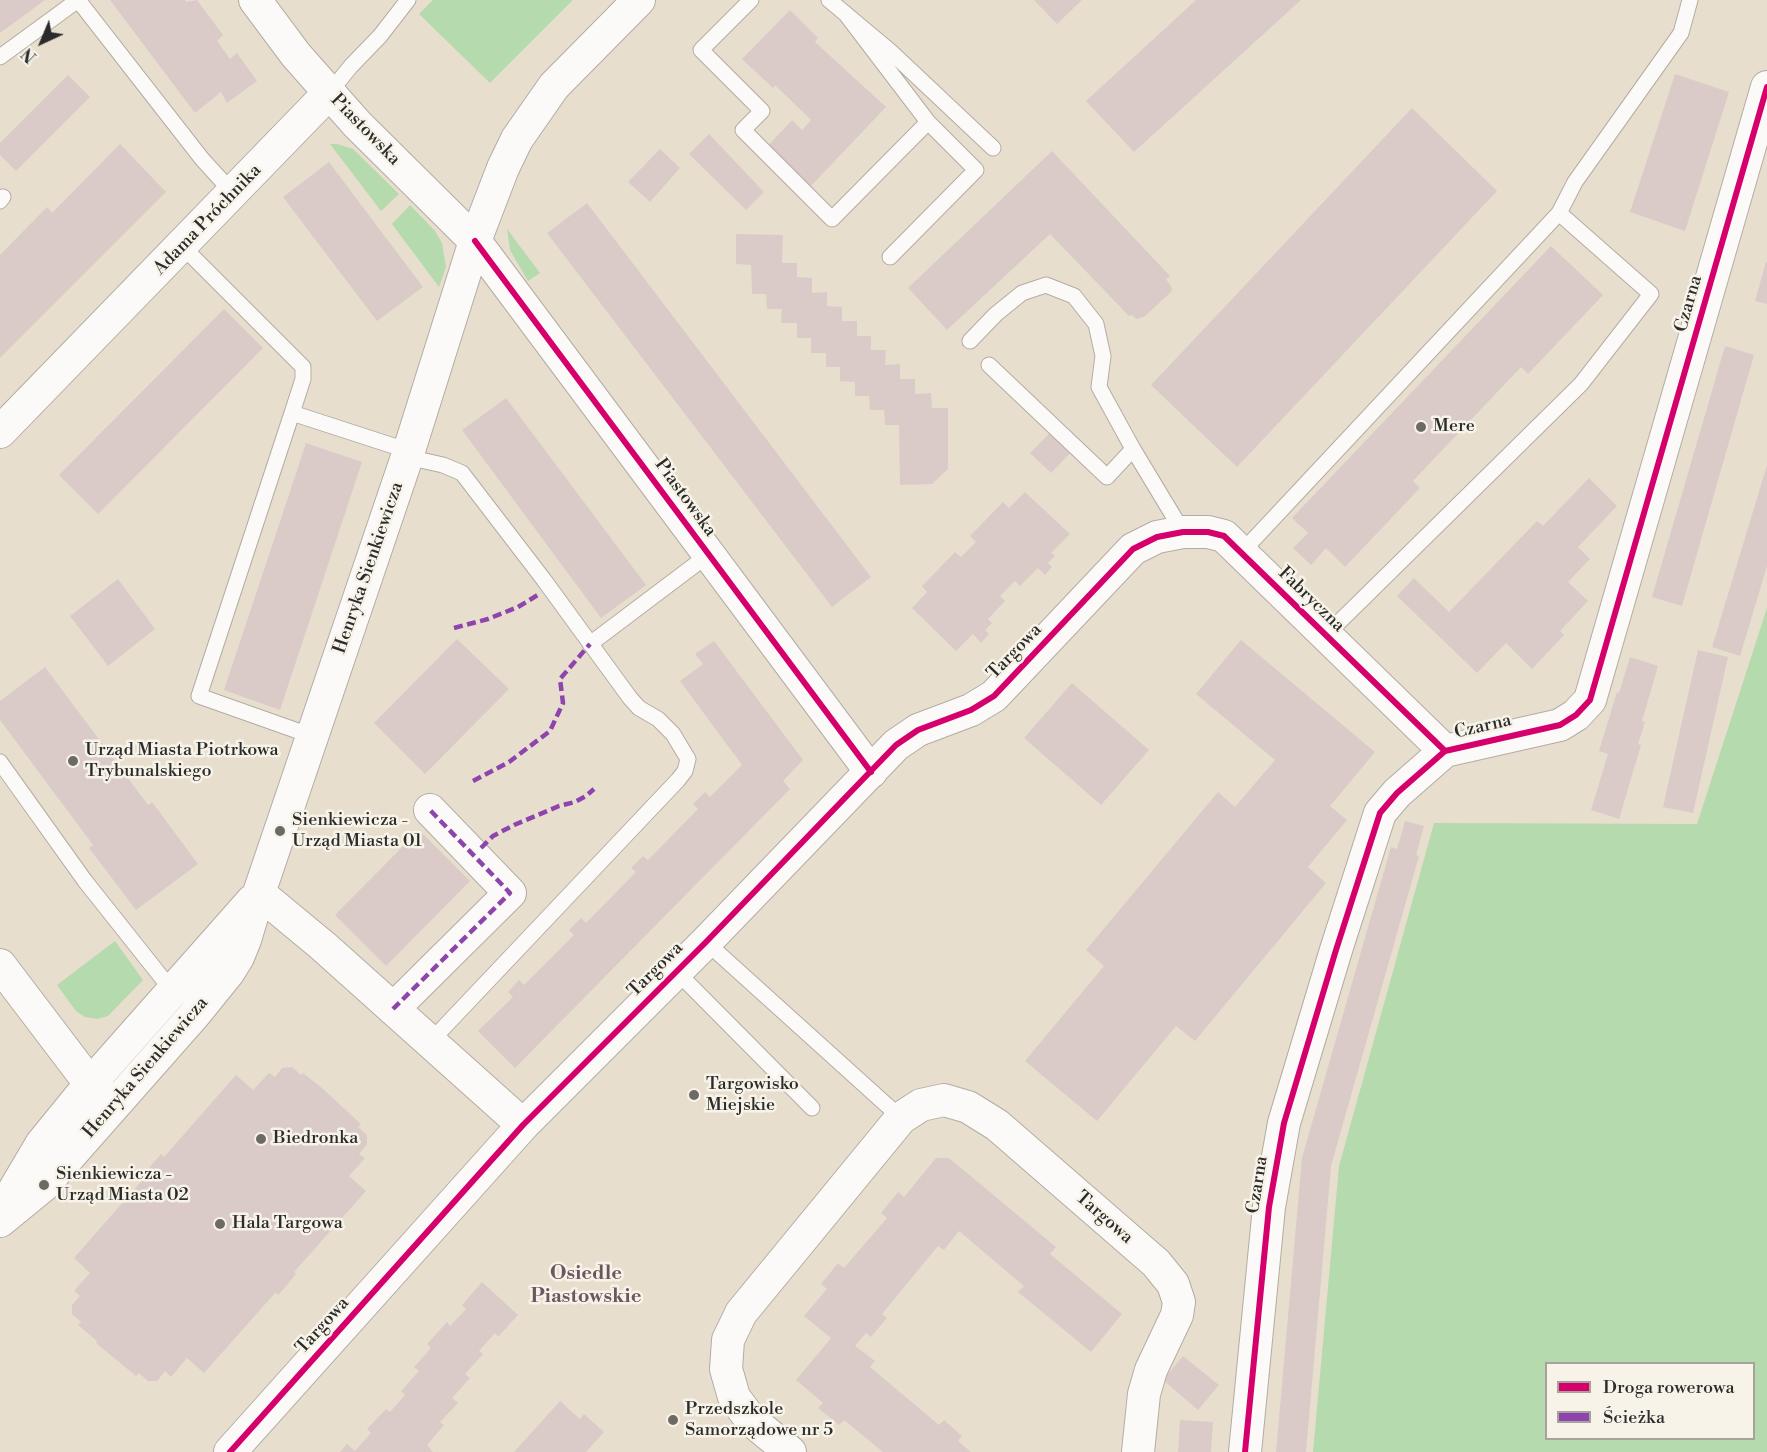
<!DOCTYPE html>
<meta charset="utf-8">
<style>
body{margin:0}
#map{position:relative;width:1767px;height:1452px;overflow:hidden;background:#e8dece;font-family:"Libre Bodoni",serif}
canvas{display:block}
.legend{position:absolute;left:1545px;top:1362px;width:210px;height:78px;box-sizing:border-box;background:#f7f3e8;border:2px solid #a5a39c;margin:0;padding:8px 10px;list-style:none;font-size:18px;color:#2b2b2b}
.legend li{display:flex;align-items:center;gap:12px;height:30px}
.legend b{width:30px;border:2px solid #a5a39c}
.north{position:absolute;left:12px;top:12px;width:60px;height:60px;-webkit-text-stroke:4px #f7f3e8;paint-order:stroke;rotate:224deg;font-size:16px;font-weight:700;line-height:24px;text-align:center;color:#2b2b2b}
.north::after{content:'';display:block;margin:auto;width:21px;height:27px;background:#2b2b2b;clip-path:polygon(50% 0,100% 100%,50% 72%,0 100%)}
</style>
<div id="map">
<canvas width="1767" height="1452"></canvas>
<ul class="legend">
<li><b style="height:8px;background:#d6006c"></b>Droga rowerowa</li>
<li><b style="height:8px;background:#8e44ad"></b>Ścieżka</li>
</ul>
<div class="north">N</div>
</div>
<script>
const ctx = document.querySelector('canvas').getContext('2d');
ctx.lineJoin = 'round';
function paint(path, color) { ctx.fillStyle = color; ctx.fill(path, 'evenodd'); }
const poly = rows => new Path2D(rows.map(r => 'M' + r).join(''));
function trace(path, color, width, dash) { ctx.strokeStyle = color; ctx.lineWidth = width; ctx.lineCap = dash ? 'butt' : 'round'; ctx.setLineDash(dash || []); ctx.stroke(path); }
function drawText(font, color, halo, rows, align = 'center') {
  ctx.font = font + ' "Libre Bodoni",serif'; ctx.lineWidth = 5; ctx.setLineDash([]); ctx.textBaseline = 'middle'; ctx.strokeStyle = halo; ctx.fillStyle = color; for (const [text, x, y, turn = 0] of rows) {
    ctx.save(); ctx.translate(x, y); ctx.rotate((+turn || 0) * Math.PI / 180); ctx.textAlign = isNaN(turn) ? turn : align; if (halo) ctx.strokeText(text, 0, 0); ctx.fillText(text, 0, 0); ctx.restore();
  }
}
paint(poly([
 [433,0,573,0,490,83,419,14],
 [330,144,337,144,353,149,399,194,381,211],
 [410,205,435,231,442,243,446,267,439,287,392,224],
 [507,229,540,273,528,281,510,250],
 [1767,608,1767,1452,1313,1452,1339,1166,1434,823,1697,824],
 [1546,1364,1754,1364,1754,1438,1546,1438],
 [115,941,143,980,108,1016,97,1019,85,1017,76,1011,57,985]
]), '#b5daae');
paint(poly([
 [0,0,45,0,0,33],
 [110,0,185,0,186,2,197,0,223,35,217,41,230,59,237,53,257,81,227,103,221,92,195,113],
 [1034,0,1082,0,1057,24],
 [1196,0,1301,0,1134,152,1086,101],
 [790,10,818,38,815,42,886,107,810,187,767,147,792,120,802,130,811,120,775,85,773,88,742,59],
 [1675,74,1729,92,1685,231,1630,212],
 [68,75,90,97,16,171,0,155,0,143],
 [1412,108,1497,191,1237,467,1151,385],
 [709,134,764,192,746,210,689,154],
 [120,144,166,192,0,358,0,255,47,207,52,213],
 [660,149,680,168,650,202,628,182],
 [1052,151,1170,276,1166,279,1172,288,1171,292,1144,317,1136,319,1132,315,1129,316,1050,234,947,330,908,288],
 [329,162,423,287,377,321,283,197],
 [587,203,871,577,832,607,547,233],
 [736,234,783,235,782,263,797,263,797,277,812,278,812,293,827,292,827,306,842,307,842,321,857,321,857,336,871,336,871,350,886,350,885,365,900,364,900,379,915,379,915,394,931,393,932,408,948,408,948,469,932,484,900,485,899,425,885,425,884,410,870,410,869,396,855,396,855,382,840,381,840,367,826,367,826,353,811,353,811,338,797,338,797,323,781,323,782,309,767,309,766,294,752,294,751,265,736,264],
 [1551,246,1603,295,1528,374,1521,367,1413,481,1420,488,1345,567,1326,548,1311,565,1293,548,1308,533,1292,518],
 [1766,262,1767,262,1767,304,1755,301],
 [224,309,263,348,98,514,59,475],
 [1725,346,1754,355,1682,606,1652,597],
 [506,398,646,585,601,618,462,430],
 [1059,424,1079,444,1051,473,1030,453],
 [306,443,362,462,280,710,224,690],
 [1767,465,1767,566,1740,656,1712,647],
 [1589,478,1617,506,1578,547,1590,559,1568,582,1588,601,1560,631,1564,635,1532,669,1506,643,1477,673,1397,596,1414,578,1449,612,1537,521,1543,526],
 [1025,492,1070,534,1051,553,1055,556,1048,563,1052,567,1045,575,1038,568,1020,586,1015,581,1000,596,1005,601,988,619,992,623,985,630,989,634,981,643,973,634,956,651,912,608,927,592,922,586,926,582,955,552,961,557,976,542,970,536,1003,502,1009,508],
 [118,579,155,629,108,666,70,616],
 [457,639,509,689,425,774,374,723],
 [1241,640,1375,752,1330,806,1347,820,1308,867,1326,883,1195,1041,1176,1026,1097,1121,1025,1061,1104,966,1086,950,1218,792,1235,807,1275,760,1196,694],
 [714,641,803,760,783,781,790,789,515,1068,478,1031,513,997,508,992,519,980,524,985,574,935,569,930,581,918,586,923,636,872,631,868,643,856,648,860,698,809,693,804,705,792,710,797,742,765,680,681,703,664,695,654],
 [1698,650,1728,657,1693,813,1663,807],
 [1630,657,1658,666,1642,721,1645,722,1638,744,1641,745,1619,819,1591,810,1608,754,1599,751,1617,692,1619,693],
 [45,667,148,805,152,802,198,864,136,910,89,848,93,845,0,720,0,701],
 [1072,683,1149,750,1101,805,1024,738],
 [1405,821,1424,826,1416,855,1419,856,1331,1166,1306,1452,1276,1452,1302,1158,1391,847,1397,849],
 [419,830,470,881,386,966,335,915],
 [292,1067,301,1075,303,1073,322,1088,361,1124,358,1127,367,1135,367,1144,359,1154,365,1158,349,1176,366,1191,294,1272,296,1274,287,1285,278,1295,276,1292,204,1373,187,1358,171,1377,165,1371,157,1381,148,1381,139,1373,136,1376,96,1343,97,1341,78,1325,81,1322,72,1314,72,1305,80,1296,74,1291,90,1273,74,1258,145,1177,143,1175,161,1154,164,1157,236,1075,253,1090,269,1073,275,1077,282,1068],
 [936,1158,949,1158,1056,1247,1050,1254,1122,1314,1091,1352,1018,1292,1024,1286,959,1231,944,1250,938,1246,882,1314,887,1318,871,1337,866,1333,855,1346,875,1361,870,1367,939,1425,944,1420,962,1436,958,1441,971,1452,883,1452,844,1420,839,1425,818,1408,823,1403,796,1380,831,1338,804,1316,827,1289,821,1284,838,1263,844,1268,887,1218,881,1213,898,1192,904,1197],
 [482,1282,518,1315,498,1337,495,1333,479,1351,483,1354,465,1374,470,1378,452,1398,458,1403,440,1422,444,1425,427,1445,433,1452,340,1452,347,1444,355,1451,371,1433,367,1429,386,1409,390,1412,405,1395,401,1391,419,1371,414,1367,431,1348,427,1344,447,1322,450,1326,466,1309,462,1305],
 [1183,1356,1219,1385,1198,1410,1163,1380],
 [560,1401,580,1419,584,1414,604,1432,586,1452,514,1452],
 [1180,1420,1213,1422,1211,1452,1178,1452]
]), '#dacbc8');
const lane = poly([
 [751,0,701,50,762,111,743,130,832,219,928,122],
 [829,0,890,51,993,148],
 [845,13,928,122,976,170,890,257],
 [0,57,78,0,202,159,233,193],
 [329,93,351,66,380,36,408,0],
 [0,201,3,197],
 [182,246,303,367,303,379,292,413],
 [970,341,996,314,1022,293,1046,285,1074,296,1096,324,1103,356,1099,387,1133,449],
 [989,365,1107,477,1133,449,1183,532],
 [407,457,443,465,462,473,544,580,630,698,639,708,658,719,673,734,688,759,685,771,678,780,430,1042],
 [1241,553,1559,213,1575,182,1681,33,1690,0],
 [1326,635,1581,384,1651,294,1559,213],
 [590,644,708,555],
 [312,736,199,696,292,413,409,451],
 [0,762,85,881,174,993],
 [706,942,901,1118],
 [676,971,812,1108]
]);
const street = poly([
 [255,0,296,55,357,124,475,241,871,772],
 [0,432,329,93],
 [259,893,323,946,523,1125],
 [0,965,82,1073,105,1097],
 [393,1009,510,893,430,810],
 [0,1214,42,1143,91,1083,252,901],
 [0,1221,44,1185,194,1015,228,973,238,957,245,940,259,893,407,457,475,241,503,168,517,139,554,86,639,0],
 [230,1452,523,1125,706,942,896,745,918,730,971,710,994,696,1133,549,1157,537,1183,532,1208,532,1224,536,1445,751],
 [790,1452,751,1420,734,1397,726,1369,728,1340,741,1313,901,1118,921,1105,944,1100,968,1107,997,1125,1156,1263,1173,1284,1179,1302,1177,1315,1151,1370,1144,1394,1138,1452],
 [1245,1452,1269,1207,1284,1123,1336,950,1380,813,1397,793,1445,751,1560,725,1576,715,1590,700,1767,87]
]);
trace(lane, '#b3aca3', 17);
trace(street, '#b3aca3', 34);
trace(lane, '#fcfaf8', 15);
trace(street, '#fcfaf8', 32);
trace(poly([
 [454,628,488,619,518,607,541,593],
 [473,781,509,762,550,731,563,703,560,679,590,644],
 [481,848,493,836,514,825,559,806,575,802,586,796,594,789],
 [393,1009,510,893,430,810]
]), '#8e44ad', 4.5, [9, 4.5]);
trace(poly([
 [475,241,871,772],
 [230,1452,523,1125,706,942,896,745,918,730,971,710,994,696,1133,549,1157,537,1183,532,1208,532,1224,536,1445,751],
 [1245,1452,1269,1207,1284,1123,1336,950,1380,813,1397,793,1445,751,1560,725,1576,715,1590,700,1767,87]
]), '#d6006c', 6);
for (const [x, y, r, color] of [
 [1421,427,6,"#6d6a64"],
 [73,761,6,"#6d6a64"],
 [280,831,6,"#6d6a64"],
 [694,1095,6,"#6d6a64"],
 [261,1139,6,"#6d6a64"],
 [44,1185,6,"#6d6a64"],
 [220,1224,6,"#6d6a64"],
 [673,1420,6,"#6d6a64"]
]) { const dot = new Path2D(); dot.arc(x, y, r, 0, 2 * Math.PI); ctx.fillStyle = color; ctx.fill(dot); trace(dot, '#f7f3e8', 2); }
drawText('18px', '#2b2b2b', '#f7f3e8', [
 ["Piastowska",365,130,46],
 ["Adama Próchnika",208,220,-46],
 ["Czarna",1689,304,-74],
 ["Piastowska",685,498,54],
 ["Henryka Sienkiewicza",369,568,-71],
 ["Fabryczna",1311,600,44],
 ["Targowa",1015,652,-46],
 ["Czarna",1483,727,-13],
 ["Targowa",656,970,-45],
 ["Henryka Sienkiewicza",146,1068,-49],
 ["Czarna",1258,1185,-81],
 ["Targowa",1104,1218,41],
 ["Targowa",323,1326,-48]
]);
drawText('18px', '#2b2b2b', '#f7f3e8', [
 ["Mere",1433,427],
 ["Urząd Miasta Piotrkowa",85,751],
 ["Trybunalskiego",85,772],
 ["Sienkiewicza -",292,821],
 ["Urząd Miasta 01",292,842],
 ["Targowisko",706,1085],
 ["Miejskie",706,1106],
 ["Biedronka",273,1139],
 ["Sienkiewicza -",56,1175],
 ["Urząd Miasta 02",56,1196],
 ["Hala Targowa",232,1224],
 ["Przedszkole",685,1410],
 ["Samorządowe nr 5",685,1431]
], 'left');
drawText('bold 20px', '#6b575f', '#f7f3e8', [
 ["Osiedle",586,1274],
 ["Piastowskie",586,1297]
]);
</script>
